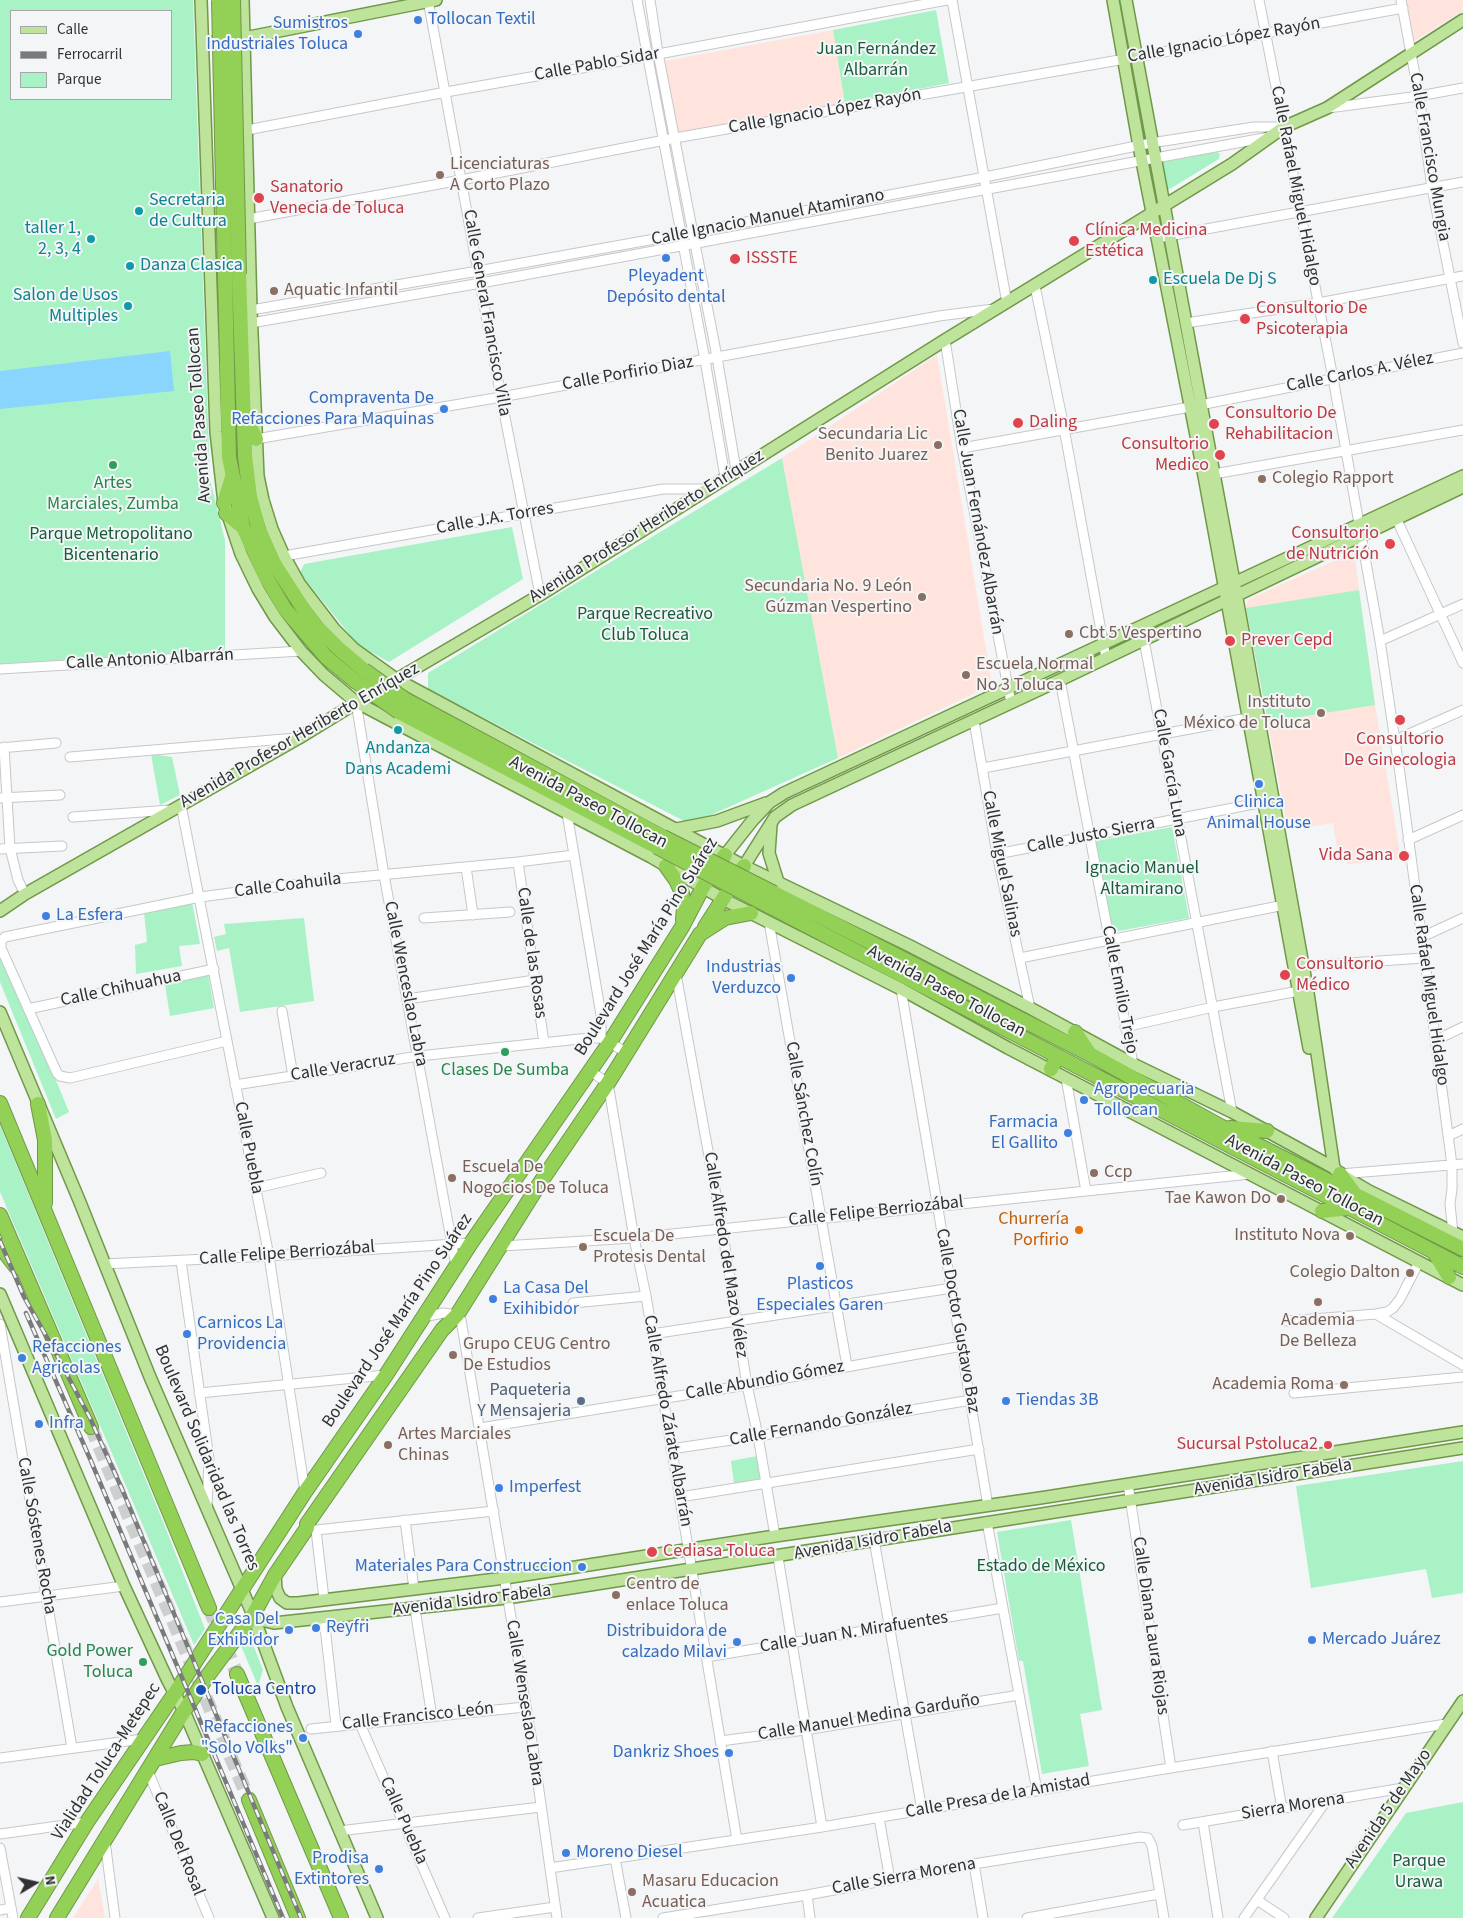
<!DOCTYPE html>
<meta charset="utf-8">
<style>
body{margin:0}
#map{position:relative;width:1463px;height:1918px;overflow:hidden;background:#f3f5f7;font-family:"Source Sans 3",sans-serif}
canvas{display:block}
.legend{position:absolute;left:10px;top:10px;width:162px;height:90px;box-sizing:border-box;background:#f3f5f7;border:1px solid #a5a7a8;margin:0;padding:6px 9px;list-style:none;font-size:15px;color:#303131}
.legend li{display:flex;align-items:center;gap:10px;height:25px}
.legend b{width:25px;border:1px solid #a5a7a8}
.north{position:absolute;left:10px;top:1858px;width:50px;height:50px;-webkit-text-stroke:4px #f3f5f7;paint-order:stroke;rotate:81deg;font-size:14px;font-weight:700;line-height:20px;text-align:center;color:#303131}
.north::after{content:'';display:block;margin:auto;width:18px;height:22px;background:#303131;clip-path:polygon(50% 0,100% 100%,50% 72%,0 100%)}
</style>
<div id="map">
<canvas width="1463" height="1918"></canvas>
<ul class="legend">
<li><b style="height:6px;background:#bee39a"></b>Calle</li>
<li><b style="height:6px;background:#797a7b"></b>Ferrocarril</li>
<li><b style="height:14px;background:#a9f2c6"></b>Parque</li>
</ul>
<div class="north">N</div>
</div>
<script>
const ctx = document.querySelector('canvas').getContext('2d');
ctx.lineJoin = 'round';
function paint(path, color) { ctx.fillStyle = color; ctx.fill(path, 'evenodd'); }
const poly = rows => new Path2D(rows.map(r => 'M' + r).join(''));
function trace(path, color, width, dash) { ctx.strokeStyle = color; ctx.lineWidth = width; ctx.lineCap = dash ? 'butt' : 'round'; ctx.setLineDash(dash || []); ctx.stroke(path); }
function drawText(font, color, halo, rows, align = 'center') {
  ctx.font = font + ' "Source Sans 3",sans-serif'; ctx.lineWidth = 4; ctx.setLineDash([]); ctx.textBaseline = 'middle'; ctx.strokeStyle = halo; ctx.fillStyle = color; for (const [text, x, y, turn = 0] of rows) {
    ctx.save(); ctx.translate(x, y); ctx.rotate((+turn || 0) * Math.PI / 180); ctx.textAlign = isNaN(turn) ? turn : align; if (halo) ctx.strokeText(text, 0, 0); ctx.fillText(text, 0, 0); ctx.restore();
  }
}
paint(poly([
 [1406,0,1463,0,1463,11,1413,42],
 [833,30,845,104,679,135,665,61],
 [937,355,992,685,838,758,782,458],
 [1354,552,1375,705,1401,859,1347,864,1346,858,1339,859,1333,823,1288,830,1246,608,1247,602,1249,599],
 [98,1879,105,1918,73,1918]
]), '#fee4dc');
paint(poly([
 [0,0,193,0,210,480,225,540,225,651,0,664],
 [11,11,171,11,171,99,11,99],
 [936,10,949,83,845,104,833,30],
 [1216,151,1220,154,1219,159,1163,193,1157,162],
 [782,458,838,758,702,819,686,822,428,689,428,673],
 [512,527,523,579,389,662,358,645,300,573,304,564],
 [1359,590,1375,705,1268,722,1246,608],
 [151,754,172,757,180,795,160,805],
 [1172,827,1189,918,1113,932,1096,841],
 [192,902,200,944,179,946,182,966,136,974,135,945,147,942,144,912],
 [304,918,314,1001,240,1012,229,948,217,951,214,937,226,934,224,924],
 [0,944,69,1112,56,1119,0,982],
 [208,973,214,1008,170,1016,165,984],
 [0,1125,164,1524,205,1629,194,1645,0,1192],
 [757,1456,762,1481,734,1484,731,1461],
 [1463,1461,1463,1593,1432,1598,1426,1569,1311,1588,1296,1486],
 [1071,1520,1102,1710,1080,1714,1089,1766,1042,1774,1023,1661,1019,1661,997,1532],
 [249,1634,263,1670,258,1686,239,1641],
 [1463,1802,1463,1918,1332,1918,1406,1813]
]), '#a9f2c6');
paint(poly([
 [170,351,174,391,0,409,0,371]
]), '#89d5fd');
trace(poly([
 [91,1427,249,1800],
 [209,1608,237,1674]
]), '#cccecf', 14, [14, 7]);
const minor = poly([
 [428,0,501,397,540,595],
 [637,0,705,360,725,477],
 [650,0,658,53,717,357,736,470],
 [952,0,1007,303],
 [1259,0,1333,378,1380,641,1400,774,1452,1165,1452,1189,1450,1204,1453,1233],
 [1401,0,1419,96,1432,188,1463,343],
 [1328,108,1419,96,1463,88],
 [247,130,446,92,621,61,947,0],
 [248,219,461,180,675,138,1125,59,1403,8],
 [1157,238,1463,182],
 [1035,286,1064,428,1106,658],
 [251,310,478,271,682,234,985,177,1151,143,1254,127,1284,127],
 [251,323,481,283,1269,137],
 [1186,323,1318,303,1463,276],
 [945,340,962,448,1011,703],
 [256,439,501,397,939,316,994,309],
 [962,448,1190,407,1463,353],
 [1214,474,1463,430],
 [1396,518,1463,663],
 [284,556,663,489,706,489],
 [1144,640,1232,1112],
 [1380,641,1463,604],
 [0,669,301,651],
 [1060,680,1133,1064],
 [356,702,384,875,456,1266],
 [974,721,997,854,1030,1008],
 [1395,740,1463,710],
 [4,747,10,848,18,880,25,894],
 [0,748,56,743],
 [70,757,296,738],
 [983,768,1253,717],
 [0,798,60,795],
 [181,805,269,1256,305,1492],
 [567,813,601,1015,601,1038],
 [73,817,170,810],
 [1408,840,1463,815],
 [0,849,62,846],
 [997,854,1269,801],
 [518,862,544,1043],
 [466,867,473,915],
 [424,918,510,912],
 [769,922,847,1366],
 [1422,937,1463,918],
 [1020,958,1289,904],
 [1303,966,1424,958],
 [676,974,722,1228,747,1385,758,1436,775,1536],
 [901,989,988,1506],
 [407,999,535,980],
 [28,1009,214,969],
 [282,1011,293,1076],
 [1125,1027,1213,1007,1299,991],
 [1436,1040,1463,1027],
 [227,1041,70,1078,60,1076,57,1073,1,948,1,941,5,937,200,897,337,879,518,862,574,855],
 [590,1071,608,1083,634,1238,646,1296,737,1840],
 [1066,1078,1086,1191],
 [235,1085,419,1056,589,1038,601,1038,626,1052],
 [1448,1136,1463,1129],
 [1340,1174,1463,1164],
 [256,1188,321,1173],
 [502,1246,634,1238,1250,1174],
 [181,1261,209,1459,207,1507],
 [104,1264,269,1256,471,1243],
 [573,1303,646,1296],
 [1376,1314,1463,1365],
 [423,1317,443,1313,457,1315,461,1320,533,1748,557,1918],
 [1287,1321,1376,1314,1387,1312,1393,1308,1400,1299,1419,1262],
 [0,1324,72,1748],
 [652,1334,952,1288],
 [199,1393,386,1375],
 [1294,1393,1463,1377],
 [480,1428,747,1385,962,1346],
 [671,1449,758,1436,971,1400],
 [1128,1484,1171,1768],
 [680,1497,979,1449],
 [405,1520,414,1589],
 [987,1522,1037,1791],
 [874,1540,922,1810],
 [778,1557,822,1827],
 [324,1599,316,1530,494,1511],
 [0,1602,124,1586],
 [415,1609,432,1717],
 [324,1618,336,1725],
 [706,1657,1003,1608],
 [360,1724,445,1918],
 [311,1729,525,1707],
 [720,1741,805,1730,1019,1695],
 [1272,1751,1282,1809],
 [0,1758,143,1739],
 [148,1771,209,1918],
 [879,1818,890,1880],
 [1203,1822,1218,1918],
 [1183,1825,1403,1788],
 [339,1831,541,1807],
 [0,1834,87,1822],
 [105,1841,115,1918],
 [0,1848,13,1918],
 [615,1858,626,1918],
 [974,1864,983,1918],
 [550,1868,822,1827,1158,1770,1446,1724],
 [807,1895,810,1918],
 [1257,1900,1284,1918],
 [0,1910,11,1908],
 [478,1918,555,1907],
 [663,1918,807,1895,974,1864,1140,1837,1148,1838,1152,1846,1164,1918],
 [1027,1918,1159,1894],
 [1244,1918,1326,1801]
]);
const major = poly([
 [201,0,216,432,224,503,241,554,258,589,275,617,301,651,324,675,356,702,651,857,723,899,901,989,1008,1048,1463,1285],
 [243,0,251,310,258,476,263,500,272,529,284,556,299,583,335,630,354,649,396,679,744,866,908,945,1030,1008,1133,1064,1232,1112,1334,1168,1340,1174,1369,1191,1463,1237],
 [1113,0,1139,146,1204,476,1309,1048],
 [1126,0,1233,576,1308,993,1334,1168],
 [203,44,244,38,436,0],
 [392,682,540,595,945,340,1232,164,1284,127,1327,108,1463,20],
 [771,825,769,853,778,882],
 [676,829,717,821,766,803],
 [725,855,752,821,770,802,784,793,1463,476],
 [744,866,775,817,792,805,1060,680,1463,487],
 [0,911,25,894,299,738,361,700],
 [0,1012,79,1200,150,1377,253,1615,287,1707,377,1918],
 [0,1294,124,1586,168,1681,184,1711,273,1918],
 [275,1575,276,1589,280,1598,287,1603,298,1603,505,1578,775,1536,1040,1498,1463,1432],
 [253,1615,265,1621,274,1623,507,1598,1463,1448],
 [1316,1918,1463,1701]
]);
const highway = poly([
 [239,274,245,456,250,497,259,530,273,562,304,610,316,626,338,648,364,670],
 [225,276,229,457,243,527,266,577,285,609,326,657,355,681],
 [245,416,256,439],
 [224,503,232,477],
 [226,513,243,527],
 [406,700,663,837],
 [399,712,657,847],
 [666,866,676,880,682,893,684,907,683,920],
 [774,893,1091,1055,1222,1127,1463,1249],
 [769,906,1463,1267],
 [705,927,744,866],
 [1075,1032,1089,1053],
 [1051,1069,1057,1057],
 [0,1103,209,1608],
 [38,1104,45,1140,45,1203],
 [1230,1128,1267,1131],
 [1340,1174,1354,1193],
 [1322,1211,1349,1208],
 [0,1215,91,1427],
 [0,1246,16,1267],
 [1434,1252,1449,1277],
 [237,1674,341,1918],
 [155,1759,181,1753,194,1752,202,1754],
 [249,1800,298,1918],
 [28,1918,87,1822,175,1693,305,1492,386,1375,471,1243,610,1042,682,927,703,887,725,855],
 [57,1918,184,1711,209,1674,253,1615,275,1575,307,1528,307,1524,442,1330,457,1315,540,1183,608,1083,700,934,725,918,751,913]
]);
trace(minor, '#c5c7c9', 11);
trace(major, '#709849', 14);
trace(highway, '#709849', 16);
trace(minor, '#fff', 9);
trace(major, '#bee39a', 11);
trace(highway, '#93d056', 14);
const rail = poly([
 [0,1241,24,1297,53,1348,90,1418,122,1489,301,1918],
 [26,1313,91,1461,283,1918]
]);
trace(rail, '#797a7b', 4.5);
trace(rail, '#f3f5f7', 2.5, [8]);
const highwayBridge = poly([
 [219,0,225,276],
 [233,0,239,274],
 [364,670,406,700],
 [355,681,399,712],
 [663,837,774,893],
 [657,847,769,906]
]);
trace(highwayBridge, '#709849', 16, []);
trace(highwayBridge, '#93d056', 14);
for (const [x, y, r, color] of [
 [418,20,5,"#3f7fe0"],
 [358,34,5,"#3f7fe0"],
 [440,175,5,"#8d6e63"],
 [259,198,6,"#e0444e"],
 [139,211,5,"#0f9aa8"],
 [91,239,5,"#0f9aa8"],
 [1074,241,6,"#e0444e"],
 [666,258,5,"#3f7fe0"],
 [735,259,6,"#e0444e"],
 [130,266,5,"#0f9aa8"],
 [1153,280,5,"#0f9aa8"],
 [274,291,5,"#8d6e63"],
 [128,306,5,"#0f9aa8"],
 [1245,319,6,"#e0444e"],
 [444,409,5,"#3f7fe0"],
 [1018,423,6,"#e0444e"],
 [1214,424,6,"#e0444e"],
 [938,445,5,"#8d6e63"],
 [1220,455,6,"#e0444e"],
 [113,465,5,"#2e9e5b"],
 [1262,479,5,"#8d6e63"],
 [1390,544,6,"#e0444e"],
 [922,597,5,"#8d6e63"],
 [1069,634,5,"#8d6e63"],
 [1230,641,6,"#e0444e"],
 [966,675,5,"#8d6e63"],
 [1321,713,5,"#8d6e63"],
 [1400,720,6,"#e0444e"],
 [398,730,5,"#0f9aa8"],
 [1259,784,5,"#3f7fe0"],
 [1404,856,6,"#e0444e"],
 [46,916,5,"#3f7fe0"],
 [1285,975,6,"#e0444e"],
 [791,978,5,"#3f7fe0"],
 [505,1052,5,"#2e9e5b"],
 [1084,1100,5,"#3f7fe0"],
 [1068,1133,5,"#3f7fe0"],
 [1094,1173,5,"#8d6e63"],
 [452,1178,5,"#8d6e63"],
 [1281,1199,5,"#8d6e63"],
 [1079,1230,5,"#e8710a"],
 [1350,1236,5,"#8d6e63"],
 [583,1247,5,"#8d6e63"],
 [820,1266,5,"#3f7fe0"],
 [1410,1273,5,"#8d6e63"],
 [493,1299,5,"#3f7fe0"],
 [1318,1302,5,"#8d6e63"],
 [187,1334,5,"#3f7fe0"],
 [453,1355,5,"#8d6e63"],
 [22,1358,5,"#3f7fe0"],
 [1344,1385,5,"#8d6e63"],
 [581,1401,5,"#5c6f8a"],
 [1006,1401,5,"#3f7fe0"],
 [39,1424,5,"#3f7fe0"],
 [388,1445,5,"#8d6e63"],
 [1328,1445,5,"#e0444e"],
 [499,1488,5,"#3f7fe0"],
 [652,1552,6,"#e0444e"],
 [582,1567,5,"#3f7fe0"],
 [616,1595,5,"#8d6e63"],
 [316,1628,5,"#3f7fe0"],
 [289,1630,5,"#3f7fe0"],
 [1312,1640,5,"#3f7fe0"],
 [737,1642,5,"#3f7fe0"],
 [143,1662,5,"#2e9e5b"],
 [201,1690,6,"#1a4fb4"],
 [303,1738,5,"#3f7fe0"],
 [729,1753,5,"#3f7fe0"],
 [566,1853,5,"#3f7fe0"],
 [379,1869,5,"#3f7fe0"],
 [632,1892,5,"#8d6e63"]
]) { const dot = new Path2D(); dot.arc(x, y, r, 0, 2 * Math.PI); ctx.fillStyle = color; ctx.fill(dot); trace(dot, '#f3f5f7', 2); }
drawText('18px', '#366cbe', '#f3f5f7', [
 ["Tollocan Textil",428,20],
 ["Sumistros",348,24,"right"],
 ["Industriales Toluca",348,45,"right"],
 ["Pleyadent",666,277,"center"],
 ["Depósito dental",666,298,"center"],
 ["Compraventa De",434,399,"right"],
 ["Refacciones Para Maquinas",434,420,"right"],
 ["Clinica",1259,803,"center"],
 ["Animal House",1259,824,"center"],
 ["La Esfera",56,916],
 ["Industrias",781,968,"right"],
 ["Verduzco",781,989,"right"],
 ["Agropecuaria",1094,1090],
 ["Tollocan",1094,1111],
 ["Farmacia",1058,1123,"right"],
 ["El Gallito",1058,1144,"right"],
 ["Plasticos",820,1285,"center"],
 ["Especiales Garen",820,1306,"center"],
 ["La Casa Del",503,1289],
 ["Exihibidor",503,1310],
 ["Carnicos La",197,1324],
 ["Providencia",197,1345],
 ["Refacciones",32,1348],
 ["Agricolas",32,1369],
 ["Tiendas 3B",1016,1401],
 ["Infra",49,1424],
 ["Imperfest",509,1488],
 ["Materiales Para Construccion",572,1567,"right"],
 ["Casa Del",279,1620,"right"],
 ["Exhibidor",279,1641,"right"],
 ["Reyfri",326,1628],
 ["Distribuidora de",727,1632,"right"],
 ["calzado Milavi",727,1653,"right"],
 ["Mercado Juárez",1322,1640],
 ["Refacciones",293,1728,"right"],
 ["\"Solo Volks\"",293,1749,"right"],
 ["Dankriz Shoes",719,1753,"right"],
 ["Moreno Diesel",576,1853],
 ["Prodisa",369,1859,"right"],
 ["Extintores",369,1880,"right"]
], 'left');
drawText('18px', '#303131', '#f3f5f7', [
 ["Calle Ignacio López Rayón",1224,41,-10],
 ["Calle Pablo Sidar",597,65,-10],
 ["Calle Ignacio López Rayón",825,112,-10],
 ["Calle Francisco Mungia",1429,157,80],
 ["Calle Rafael Miguel Hidalgo",1295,186,79],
 ["Calle Ignacio Manuel Atamirano",768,218,-11],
 ["Calle General Francisco Villa",486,313,80],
 ["Calle Carlos A. Vélez",1360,373,-11],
 ["Calle Porfirio Diaz",628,374,-10],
 ["Avenida Paseo Tollocan",200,415,-94],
 ["Calle J.A. Torres",495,519,-10],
 ["Calle Juan Fernández Albarrán",977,522,80],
 ["Avenida Profesor Heriberto Enríquez",647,527,-32],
 ["Calle Antonio Albarrán",150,660,-3],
 ["Avenida Profesor Heriberto Enríquez",300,736,-30],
 ["Calle García Luna",1169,773,80],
 ["Avenida Paseo Tollocan",588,803,28],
 ["Calle Justo Sierra",1091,836,-11],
 ["Calle Miguel Salinas",1001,864,79],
 ["Calle Coahuila",288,886,-7],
 ["Boulevard José María Pino Suárez",647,947,-58],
 ["Calle de las Rosas",531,953,82],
 ["Calle Wenceslao Labra",405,984,79],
 ["Calle Rafael Miguel Hidalgo",1428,985,82],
 ["Calle Chihuahua",121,989,-12],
 ["Calle Emilio Trejo",1119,990,79],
 ["Avenida Paseo Tollocan",946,992,28],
 ["Calle Veracruz",343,1068,-9],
 ["Calle Sánchez Colín",803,1114,80],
 ["Calle Puebla",248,1148,79],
 ["Avenida Paseo Tollocan",1304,1181,28],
 ["Calle Felipe Berriozábal",876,1212,-6],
 ["Calle Felipe Berriozábal",287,1254,-4],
 ["Calle Alfredo del Mazo Vélez",725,1255,81],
 ["Boulevard José María Pino Suárez",398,1321,-56],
 ["Calle Doctor Gustavo Baz",957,1321,80],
 ["Calle Abundio Gómez",765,1381,-10],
 ["Calle Alfredo Zárate Albarrán",667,1421,80],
 ["Calle Fernando González",821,1425,-10],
 ["Boulevard Solidaridad las Torres",206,1458,67],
 ["Avenida Isidro Fabela",1273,1478,-9],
 ["Calle Sóstenes Rocha",36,1536,80],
 ["Avenida Isidro Fabela",873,1541,-10],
 ["Avenida Isidro Fabela",472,1601,-7],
 ["Calle Diana Laura Riojas",1150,1626,82],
 ["Calle Juan N. Mirafuentes",854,1633,-9],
 ["Calle Wenseslao Labra",524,1703,81],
 ["Calle Francisco León",418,1717,-6],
 ["Calle Manuel Medina Garduño",869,1718,-9],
 ["Vialidad Toluca-Metepec",107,1762,-57],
 ["Calle Presa de la Amistad",998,1797,-10],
 ["Sierra Morena",1293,1807,-9],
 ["Avenida 5 de Mayo",1389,1809,-56],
 ["Calle Puebla",403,1821,66],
 ["Calle Del Rosal",178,1844,68],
 ["Calle Sierra Morena",904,1877,-10]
]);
drawText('18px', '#175d3b', '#f3f5f7', [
 ["Juan Fernández",876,50],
 ["Albarrán",876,71],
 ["Parque Metropolitano",111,535],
 ["Bicentenario",111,556],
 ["Parque Recreativo",645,615],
 ["Club Toluca",645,636],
 ["Ignacio Manuel",1142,869],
 ["Altamirano",1142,890],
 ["Estado de México",1041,1567],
 ["Parque",1419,1862],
 ["Urawa",1419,1883]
]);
drawText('18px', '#785e54', '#f3f5f7', [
 ["Licenciaturas",450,165],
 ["A Corto Plazo",450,186],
 ["Aquatic Infantil",284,291],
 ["Secundaria Lic",928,435,"right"],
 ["Benito Juarez",928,456,"right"],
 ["Colegio Rapport",1272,479],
 ["Secundaria No. 9 León",912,587,"right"],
 ["Gúzman Vespertino",912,608,"right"],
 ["Cbt 5 Vespertino",1079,634],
 ["Escuela Normal",976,665],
 ["No 3 Toluca",976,686],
 ["Instituto",1311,703,"right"],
 ["México de Toluca",1311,724,"right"],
 ["Escuela De",462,1168],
 ["Nogocios De Toluca",462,1189],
 ["Ccp",1104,1173],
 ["Tae Kawon Do",1271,1199,"right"],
 ["Instituto Nova",1340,1236,"right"],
 ["Escuela De",593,1237],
 ["Protesis Dental",593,1258],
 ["Colegio Dalton",1400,1273,"right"],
 ["Academia",1318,1321,"center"],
 ["De Belleza",1318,1342,"center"],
 ["Grupo CEUG Centro",463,1345],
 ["De Estudios",463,1366],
 ["Academia Roma",1334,1385,"right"],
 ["Artes Marciales",398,1435],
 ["Chinas",398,1456],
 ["Centro de",626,1585],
 ["enlace Toluca",626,1606],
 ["Masaru Educacion",642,1882],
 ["Acuatica",642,1903]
], 'left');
drawText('18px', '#be3a42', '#f3f5f7', [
 ["Sanatorio",270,188],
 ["Venecia de Toluca",270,209],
 ["Clínica Medicina",1085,231],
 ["Estética",1085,252],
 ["ISSSTE",746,259],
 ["Consultorio De",1256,309],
 ["Psicoterapia",1256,330],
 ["Consultorio De",1225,414],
 ["Rehabilitacion",1225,435],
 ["Daling",1029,423],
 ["Consultorio",1209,445,"right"],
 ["Medico",1209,466,"right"],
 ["Consultorio",1379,534,"right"],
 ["de Nutrición",1379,555,"right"],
 ["Prever Cepd",1241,641],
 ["Consultorio",1400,740,"center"],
 ["De Ginecologia",1400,761,"center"],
 ["Vida Sana",1393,856,"right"],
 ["Consultorio",1296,965],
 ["Médico",1296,986],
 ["Sucursal Pstoluca2",1318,1445,"right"],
 ["Cediasa Toluca",663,1552]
], 'left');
drawText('18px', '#0d838f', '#f3f5f7', [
 ["Secretaria",149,201],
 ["de Cultura",149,222],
 ["taller 1,",81,229,"right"],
 ["2, 3, 4",81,250,"right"],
 ["Danza Clasica",140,266],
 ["Escuela De Dj S",1163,280],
 ["Salon de Usos",118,296,"right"],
 ["Multiples",118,317,"right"],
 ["Andanza",398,749,"center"],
 ["Dans Academi",398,770,"center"]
], 'left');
drawText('18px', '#27864d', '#f3f5f7', [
 ["Artes",113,484],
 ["Marciales, Zumba",113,505],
 ["Clases De Sumba",505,1071],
 ["Gold Power",133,1652,"right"],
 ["Toluca",133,1673,"right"]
]);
drawText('18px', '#c56008', '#f3f5f7', [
 ["Churrería",1069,1220],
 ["Porfirio",1069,1241]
], 'right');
drawText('18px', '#4e5e75', '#f3f5f7', [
 ["Paqueteria",571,1391],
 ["Y Mensajeria",571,1412]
], 'right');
drawText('18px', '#164399', '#f3f5f7', [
 ["Toluca Centro",212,1690]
], 'left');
</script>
